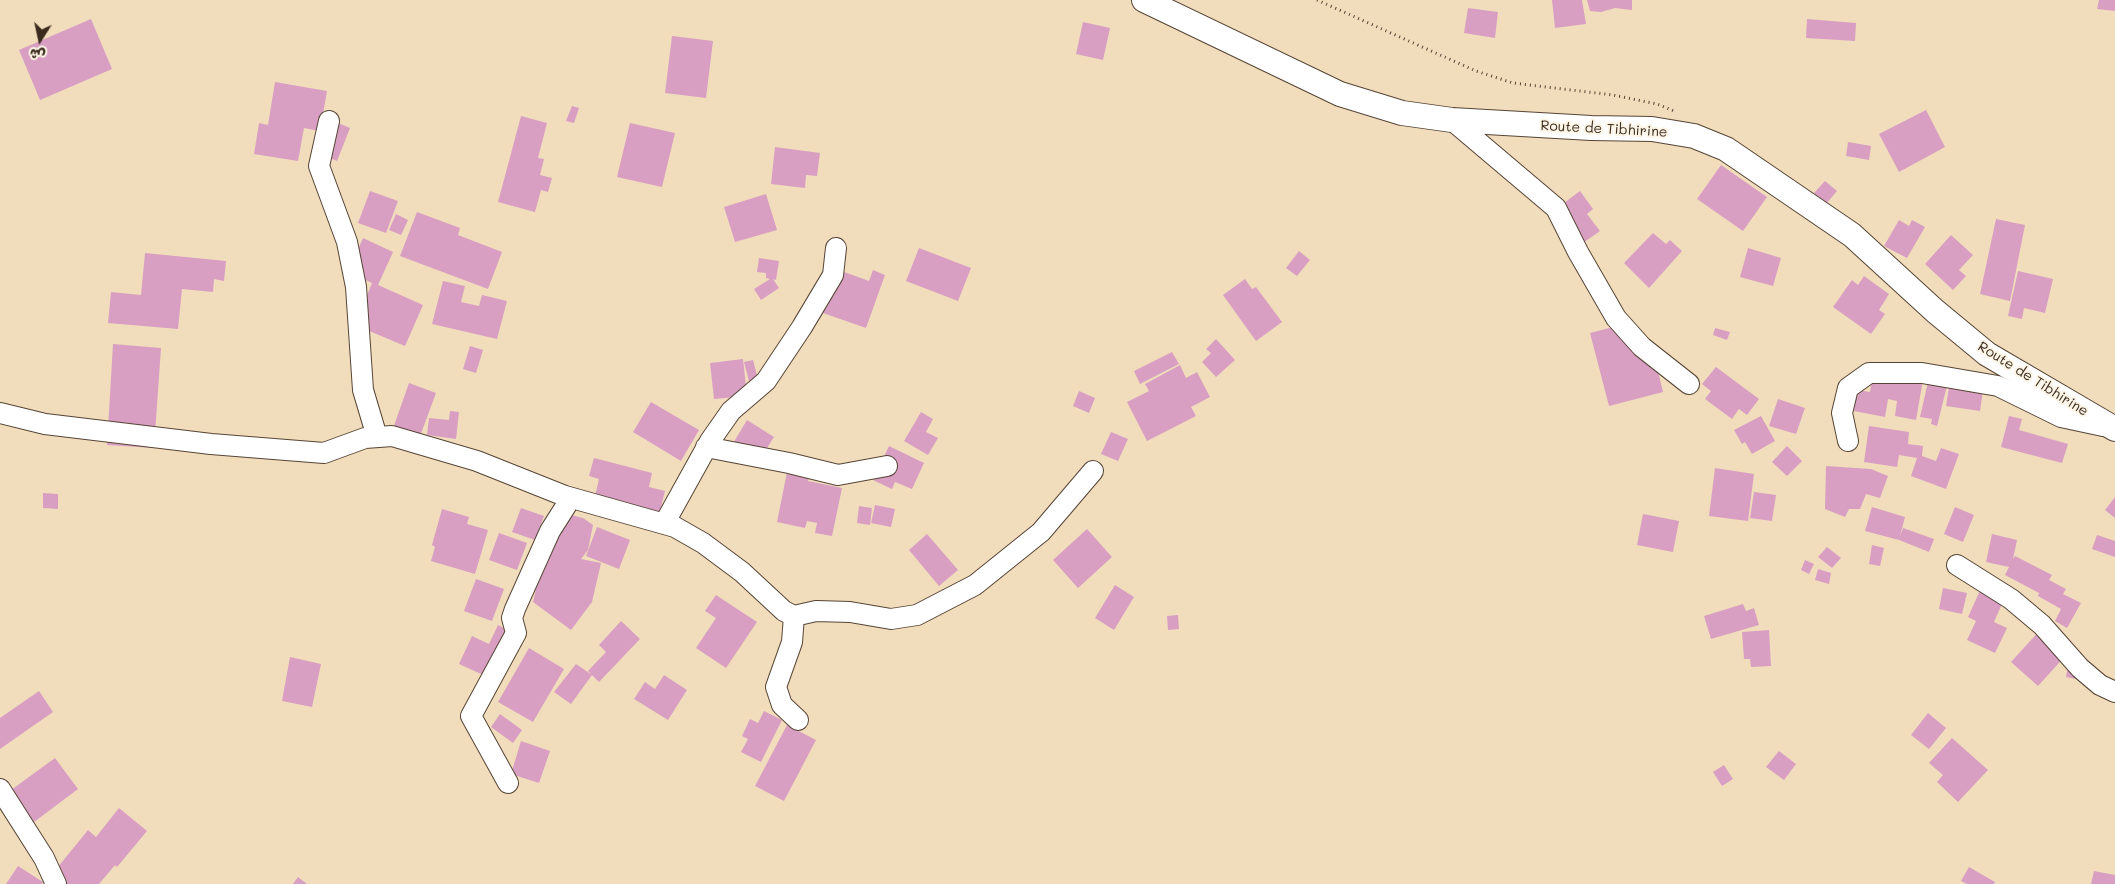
<!DOCTYPE html>
<meta charset="utf-8">
<style>
body{margin:0}
#map{position:relative;width:2115px;height:884px;overflow:hidden;background:#f1ddbc;font-family:Mali,"Playpen Sans Arabic",sans-serif}
canvas{display:block}
.north{position:absolute;left:15px;top:15px;width:50px;height:50px;-webkit-text-stroke:4px #fcf5e5;paint-order:stroke;rotate:190deg;font-size:14px;font-weight:700;line-height:20px;text-align:center;color:#3b2a1e}
.north::after{content:'';display:block;margin:auto;width:18px;height:22px;background:#3b2a1e;clip-path:polygon(50% 0,100% 100%,50% 72%,0 100%)}
</style>
<div id="map">
<canvas width="2115" height="884"></canvas>
<div class="north">ش</div>
</div>
<script>
const ctx = document.querySelector('canvas').getContext('2d');
ctx.lineJoin = 'round';
function paint(path, color) { ctx.fillStyle = color; ctx.fill(path, 'evenodd'); }
const poly = rows => new Path2D(rows.map(r => 'M' + r).join(''));
function trace(path, color, width, dash) { ctx.strokeStyle = color; ctx.lineWidth = width; ctx.lineCap = dash ? 'butt' : 'round'; ctx.setLineDash(dash || []); ctx.stroke(path); }
function drawText(font, color, halo, rows, align = 'center') {
  ctx.font = font + ' Mali,sans-serif'; ctx.lineWidth = 4; ctx.setLineDash([]); ctx.textBaseline = 'middle'; ctx.strokeStyle = halo; ctx.fillStyle = color; for (const [text, x, y, turn = 0] of rows) {
    ctx.save(); ctx.translate(x, y); ctx.rotate((+turn || 0) * Math.PI / 180); ctx.textAlign = isNaN(turn) ? turn : align; if (halo) ctx.strokeText(text, 0, 0); ctx.fillText(text, 0, 0); ctx.restore();
  }
}
paint(poly([
 [1552,0,1582,0,1586,24,1555,28],
 [1587,0,1632,0,1632,10,1615,8,1601,12,1590,11],
 [2099,0,2115,0,2115,11,2097,9],
 [1468,8,1498,12,1495,38,1464,33],
 [91,19,112,69,40,100,19,50],
 [1807,19,1856,23,1855,41,1806,38],
 [1083,22,1110,28,1103,60,1076,54],
 [672,36,713,41,706,98,665,93],
 [275,82,327,91,320,131,304,128,298,161,254,154,259,123,268,125],
 [572,106,579,108,574,123,566,121],
 [1926,110,1945,147,1899,172,1879,134],
 [521,116,547,123,538,158,544,159,540,175,552,178,548,192,541,190,535,212,498,202],
 [338,123,350,128,337,161,325,156],
 [630,123,675,133,662,187,617,177],
 [1848,142,1871,146,1869,160,1846,156],
 [775,147,820,153,817,176,806,175,805,188,771,184],
 [1721,165,1767,197,1743,231,1697,199],
 [1825,181,1837,191,1826,204,1814,193],
 [370,191,398,201,386,233,358,223],
 [1580,191,1593,209,1587,214,1600,231,1583,243,1556,209],
 [766,194,777,230,735,242,724,207],
 [417,212,460,228,458,235,502,252,488,289,400,256],
 [396,214,408,220,401,235,389,230],
 [1996,219,2025,225,2010,301,1980,294],
 [1899,220,1909,226,1912,220,1925,227,1907,258,1884,246],
 [1653,233,1666,244,1670,240,1682,251,1649,288,1624,263],
 [1951,235,1973,255,1959,270,1966,276,1953,290,1925,264],
 [363,238,393,252,378,285,423,305,405,346,355,325,372,283,348,272],
 [919,248,971,268,958,301,906,281],
 [1748,248,1781,258,1773,286,1740,277],
 [1299,251,1310,260,1297,276,1286,268],
 [145,253,226,261,224,281,214,279,213,292,182,289,178,329,108,323,111,292,141,295],
 [759,258,779,261,776,280,773,279,779,288,761,300,754,289,770,279,766,278,766,273,757,272],
 [836,269,869,281,873,270,885,275,866,328,820,312],
 [2018,271,2053,279,2045,313,2024,308,2022,319,2008,316],
 [1864,276,1889,294,1879,310,1885,314,1871,334,1833,307,1852,280,1858,285],
 [1245,279,1252,289,1256,287,1282,322,1256,341,1223,295],
 [443,281,465,286,461,302,479,306,482,295,507,301,497,339,432,324],
 [1621,325,1626,345,1644,340,1655,359,1663,392,1609,406,1590,333],
 [1715,328,1730,332,1727,340,1713,335],
 [1216,339,1235,360,1216,377,1202,362,1211,353,1206,349],
 [113,344,161,348,154,448,107,445],
 [470,346,483,350,476,373,463,369],
 [1172,352,1179,364,1140,384,1134,371],
 [743,359,747,396,714,399,710,363],
 [753,360,758,379,749,381,744,362],
 [1180,365,1186,378,1197,372,1210,397,1191,407,1196,416,1147,441,1127,402,1149,391,1145,384],
 [1874,366,1924,374,1916,420,1895,416,1897,401,1888,399,1885,417,1854,411,1857,390,1870,392],
 [1716,367,1759,399,1747,415,1739,409,1732,419,1705,399,1711,391,1702,384],
 [1950,380,1984,384,1980,411,1946,406],
 [1928,382,1947,386,1937,426,1931,424,1932,419,1920,417],
 [409,383,436,393,419,439,390,437],
 [1079,391,1095,398,1089,413,1073,406],
 [1778,399,1805,408,1796,434,1769,426],
 [651,402,699,430,681,461,633,432],
 [450,411,459,412,456,439,427,435,429,418,449,420],
 [921,412,933,419,926,432,938,438,928,455,904,441],
 [1761,416,1775,441,1752,454,1745,442,1742,444,1734,430],
 [2009,416,2022,419,2019,430,2068,444,2062,463,2001,447],
 [747,420,774,437,755,467,729,450],
 [1869,426,1909,432,1908,444,1923,446,1922,456,1936,461,1941,448,1959,454,1946,489,1911,476,1917,458,1899,455,1897,467,1864,462],
 [1111,432,1128,439,1118,461,1101,454],
 [889,446,924,463,912,489,895,482,892,489,873,480],
 [1787,446,1802,461,1787,476,1772,462],
 [594,458,652,473,649,487,665,491,659,515,648,529,602,517,607,499,595,496,599,479,589,476],
 [1826,466,1871,469,1888,476,1880,498,1866,494,1860,509,1849,509,1845,517,1825,509],
 [1715,468,1754,474,1748,521,1709,516],
 [787,472,809,477,808,481,842,488,832,536,815,533,817,523,807,521,805,528,777,522],
 [1754,492,1776,495,1772,521,1750,518],
 [43,493,58,494,58,509,43,508],
 [2115,497,2115,518,2105,510],
 [875,505,895,509,891,527,871,523],
 [859,506,872,508,870,525,857,523],
 [1872,507,1905,517,1900,536,1903,528,1934,539,1929,552,1899,540,1865,531],
 [1955,507,1974,515,1963,542,1944,534],
 [521,508,544,516,535,540,512,532],
 [442,509,469,517,467,524,488,530,475,574,431,561,435,547,432,545],
 [567,514,583,518,593,525,588,550,581,559,601,563,592,602,571,630,533,602,546,543],
 [1643,514,1679,521,1673,552,1637,545],
 [597,527,630,540,619,569,586,556],
 [1087,529,1112,557,1078,588,1053,560],
 [499,533,527,543,517,570,489,560],
 [927,534,958,570,939,586,909,550],
 [1992,534,2017,540,2013,559,2015,556,2052,575,2049,580,2066,589,2063,594,2081,603,2067,628,2055,621,2061,609,2038,596,2039,593,2005,575,2009,567,1986,562],
 [2097,535,2115,541,2115,557,2092,549],
 [1872,545,1884,548,1880,566,1869,564],
 [1827,547,1841,558,1832,568,1818,557],
 [1805,560,1814,564,1809,574,1801,570],
 [1818,569,1831,573,1829,584,1815,580],
 [476,579,504,589,492,621,464,611],
 [1983,584,2006,595,1994,622,2007,628,1995,653,1967,640,1976,621,1968,617],
 [1115,585,1134,597,1114,630,1095,618],
 [1943,588,1967,593,1962,614,1939,609],
 [716,595,757,622,726,668,696,648,716,618,705,611],
 [1743,604,1746,611,1754,608,1759,625,1711,639,1704,616],
 [1178,615,1179,629,1168,630,1167,616],
 [621,621,640,639,599,682,588,671,606,652,599,645],
 [498,625,512,632,490,678,459,664,472,636,489,644],
 [2041,629,2068,653,2038,686,2011,662],
 [1769,630,1771,666,1751,667,1750,659,1744,659,1742,632],
 [529,648,564,669,533,722,498,702],
 [290,657,321,664,312,707,282,701],
 [2069,661,2080,680,2066,677],
 [576,664,592,675,571,704,554,692],
 [664,675,687,690,668,720,634,699,645,682,655,689],
 [39,691,53,712,0,749,0,718],
 [764,711,782,720,761,762,741,752,748,739,742,736,750,719,758,723],
 [1928,713,1946,728,1929,749,1911,735],
 [500,714,522,730,513,743,491,727],
 [787,725,816,740,784,801,755,786],
 [1952,738,1988,770,1958,802,1937,782,1943,775,1929,763],
 [521,741,550,751,539,783,511,774],
 [1779,751,1796,764,1784,780,1766,767],
 [55,758,78,789,30,825,7,793],
 [1724,765,1733,779,1722,786,1713,772],
 [119,808,147,831,117,867,115,865,99,884,59,884,53,873,88,830,96,837],
 [18,866,43,882,42,884,6,884],
 [1969,867,1995,882,1994,884,1967,884,1961,881],
 [2094,871,2115,875,2115,884,2091,884],
 [298,877,307,884,293,884]
]), '#d89fc3');
const minor = poly([
 [1452,120,1556,208,1578,252,1616,318,1642,347,1689,384],
 [329,121,319,166,347,242,356,287,363,390,377,437],
 [0,413,45,424,211,444,324,453,365,438,392,436,477,461,565,496,675,527,703,543,742,572,784,611,794,616,816,611,850,612,891,619,917,615,975,585,1041,532,1093,471],
 [1848,441,1842,413,1848,388,1869,373,1922,373,1998,386,2061,417,2103,426],
 [706,447,789,463,838,475,887,466],
 [664,524,710,441,731,411,766,381,802,327,833,275,836,248],
 [1957,565,2011,599,2042,625,2080,668,2100,685,2115,692],
 [794,616,792,642,776,687,782,705,798,720],
 [508,783,471,716,516,633,512,618,515,609,550,531,571,498],
 [0,789,44,858,56,884]
]);
const tertiary = poly([
 [1144,0,1340,94,1402,113,1452,120,1591,128,1652,129,1694,136,1726,149,1852,235,1935,311,1987,354,2115,429]
]);
trace(minor, '#564536', 22);
trace(tertiary, '#564536', 26);
trace(poly([
 [1317,0,1476,71,1513,83,1613,95,1657,104,1674,111]
]), '#564536', 3, [1, 4]);
trace(minor, '#fff', 20);
trace(tertiary, '#fff', 24);
drawText('14px', '#3b2a1e', '#fcf5e5', [
 ["Route de Tibhirine",1604,129,3],
 ["Route de Tibhirine",2033,379,32]
]);
</script>
